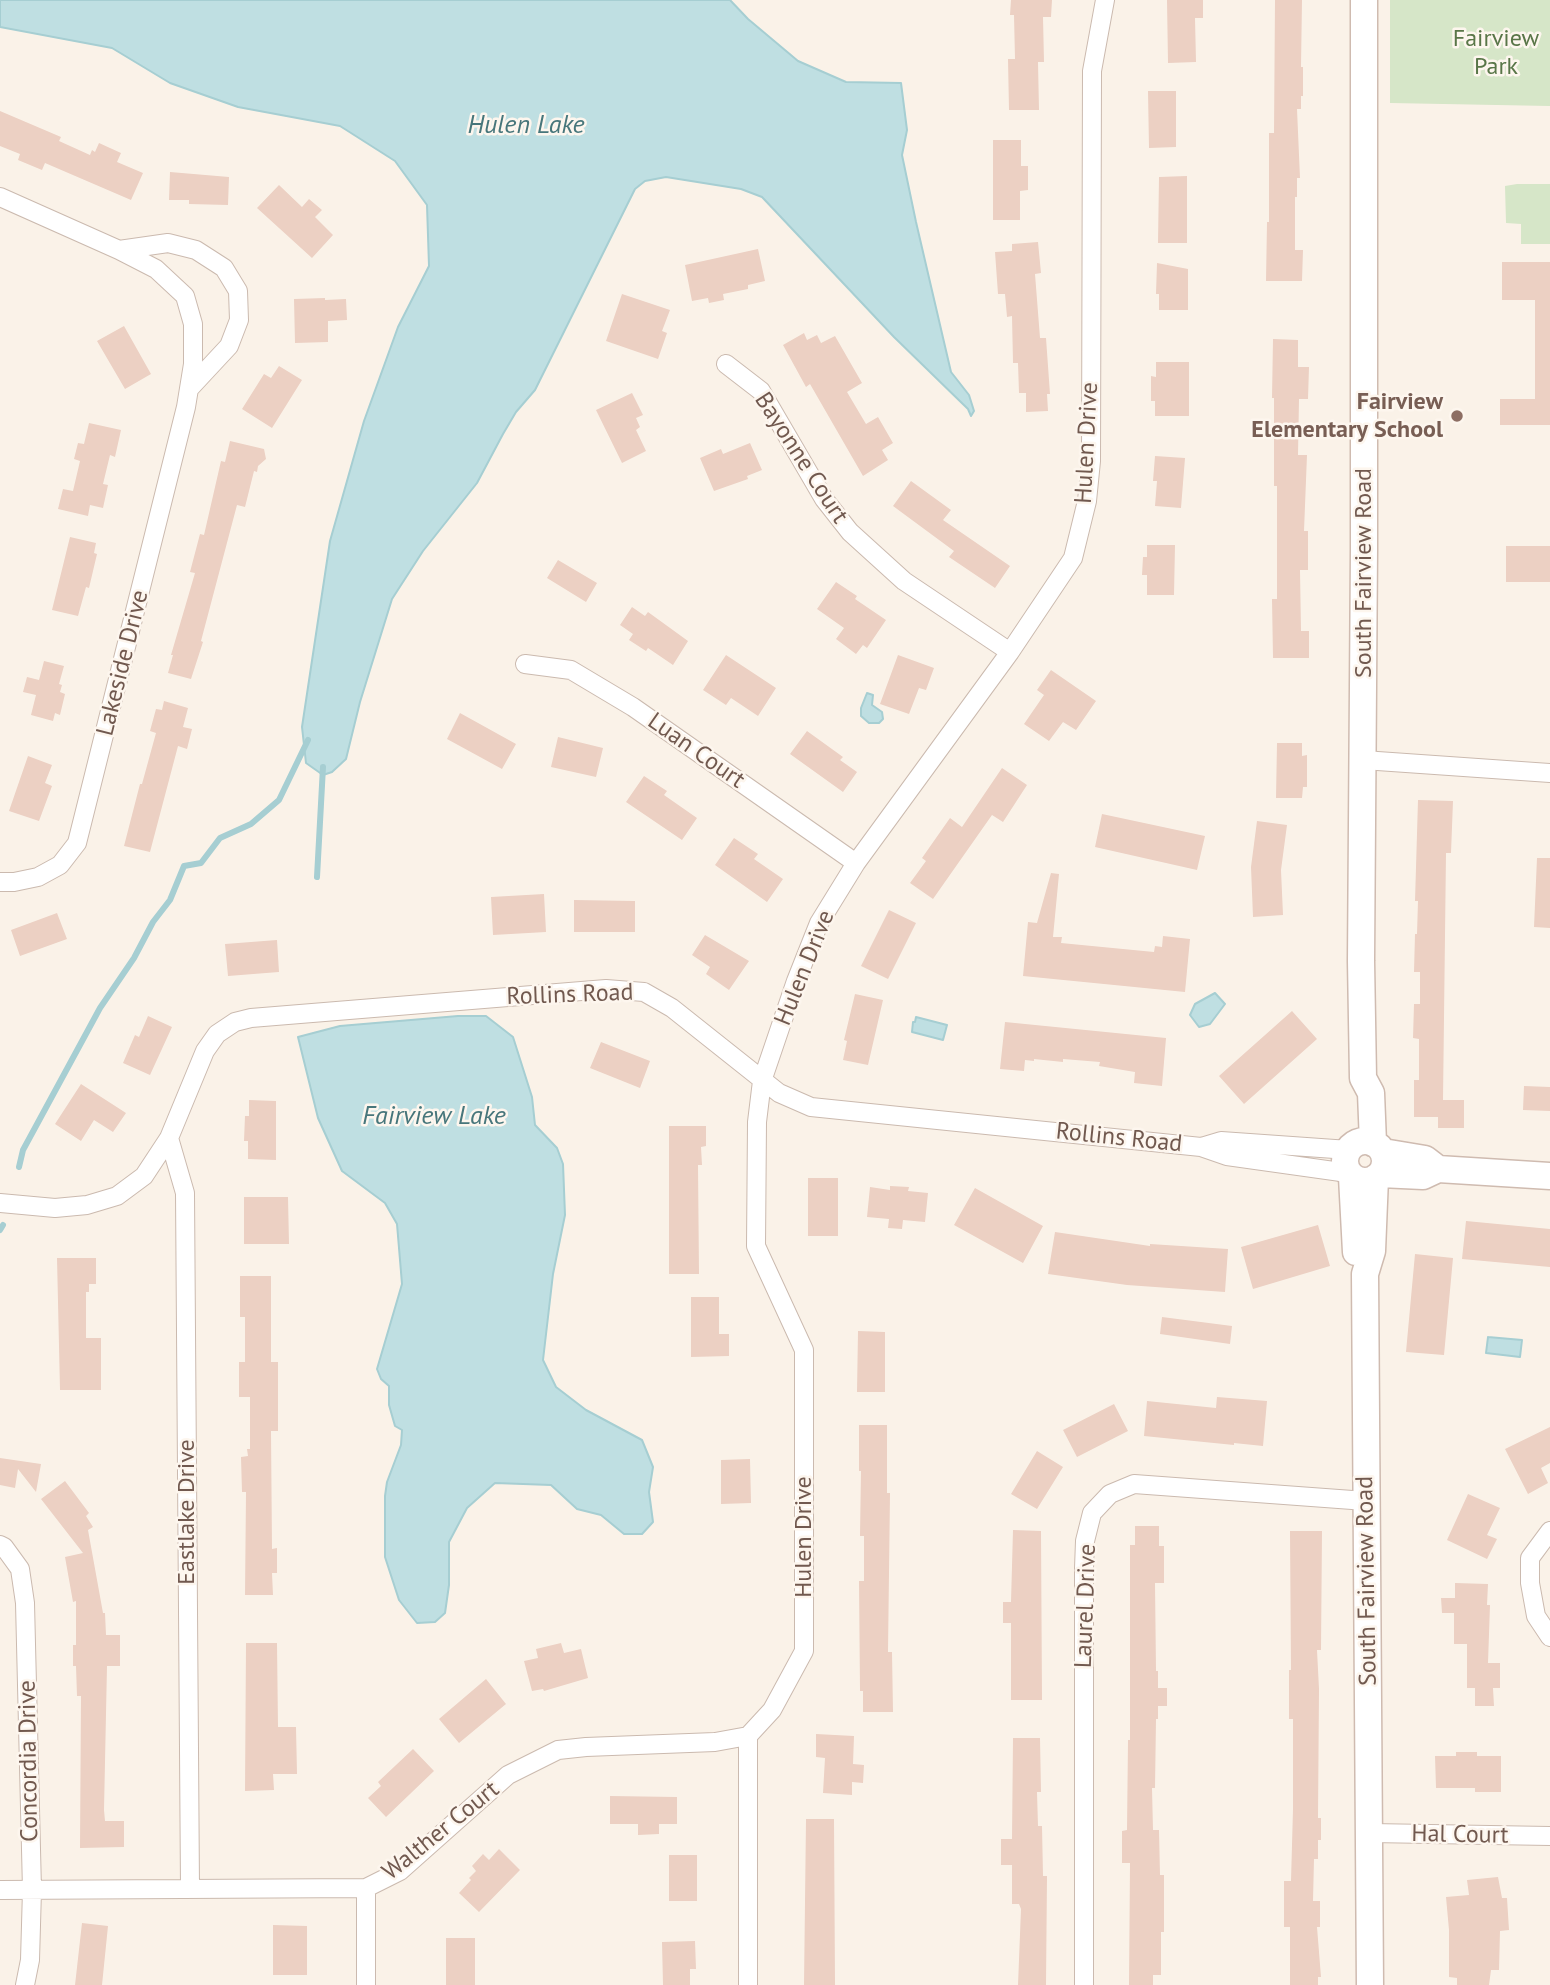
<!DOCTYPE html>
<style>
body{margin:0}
canvas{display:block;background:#faf2e8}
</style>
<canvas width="1550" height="1985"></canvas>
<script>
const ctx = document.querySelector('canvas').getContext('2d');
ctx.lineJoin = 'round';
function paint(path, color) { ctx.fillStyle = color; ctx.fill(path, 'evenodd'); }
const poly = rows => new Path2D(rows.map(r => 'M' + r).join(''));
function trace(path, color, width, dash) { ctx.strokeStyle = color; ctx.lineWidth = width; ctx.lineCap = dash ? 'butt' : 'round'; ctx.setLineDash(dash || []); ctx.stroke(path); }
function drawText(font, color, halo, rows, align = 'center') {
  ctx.font = font + ' "PT Sans",sans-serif'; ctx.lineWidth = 5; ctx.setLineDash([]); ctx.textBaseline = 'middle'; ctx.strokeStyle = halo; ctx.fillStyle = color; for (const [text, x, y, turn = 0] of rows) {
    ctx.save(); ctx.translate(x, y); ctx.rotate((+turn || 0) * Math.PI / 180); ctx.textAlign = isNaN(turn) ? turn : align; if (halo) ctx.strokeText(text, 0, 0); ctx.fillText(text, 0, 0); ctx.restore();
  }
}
paint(poly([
 [1390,0,1550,0,1550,106,1390,103],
 [1517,184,1550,184,1550,244,1521,244,1521,224,1506,223,1505,186]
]), '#d6e6c8');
const water = poly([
 [0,0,730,0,748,19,798,61,846,82,901,83,907,130,902,155,916,222,951,372,969,395,974,411,971,416,968,409,894,337,762,197,741,189,666,177,645,181,635,189,535,390,516,412,503,434,477,483,423,551,392,599,360,702,346,759,332,772,323,775,306,763,302,727,330,541,364,421,398,327,429,266,427,205,395,161,340,126,238,107,170,83,112,48,0,27,0,0],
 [867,693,873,695,872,705,882,712,883,719,879,723,869,723,861,716,861,708,867,693],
 [1215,993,1225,1004,1210,1024,1199,1027,1190,1015,1195,1004,1215,993],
 [458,1016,486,1016,513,1037,532,1097,535,1125,557,1148,563,1164,565,1215,553,1274,543,1360,556,1387,586,1410,642,1440,653,1467,649,1492,653,1522,642,1534,624,1534,601,1515,577,1509,551,1485,495,1483,467,1508,449,1542,449,1585,445,1613,435,1622,417,1623,399,1600,385,1557,385,1496,387,1482,401,1445,402,1430,395,1426,389,1405,389,1386,381,1379,377,1369,402,1284,397,1224,385,1203,342,1171,318,1118,298,1037,340,1026,458,1016],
 [916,1017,947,1025,943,1040,912,1032,913,1022,915,1022,916,1017],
 [1488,1337,1522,1340,1520,1357,1486,1353,1488,1337]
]);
paint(water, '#bfdfe2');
trace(water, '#a6ced2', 2);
trace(poly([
 [317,877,323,767],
 [19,1167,23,1150,100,1008,134,958,153,922,170,900,184,866,201,863,220,838,251,824,279,800,308,740],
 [0,1230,3,1225]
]), '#a6ced2', 6);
paint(poly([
 [1011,0,1052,0,1051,17,1043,17,1044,62,1038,62,1039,110,1009,110,1008,59,1015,59,1014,15,1010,15],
 [1167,0,1203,0,1203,18,1195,18,1196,62,1168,63],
 [1275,0,1302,0,1301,67,1303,67,1303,96,1301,96,1301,109,1297,109,1300,178,1297,178,1297,197,1295,197,1295,250,1303,250,1302,281,1266,281,1267,222,1269,222,1269,133,1274,133],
 [1148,91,1176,91,1176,147,1149,148],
 [0,111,61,137,59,141,90,155,92,150,95,152,99,143,121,153,117,162,143,173,131,200,45,163,42,170,18,160,20,154,0,146],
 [993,140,1021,140,1021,166,1028,166,1028,190,1020,191,1020,220,993,220],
 [170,172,229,177,228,205,189,204,189,200,169,200],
 [1187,176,1187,243,1158,243,1159,177],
 [279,185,302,207,309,199,322,210,315,217,333,235,312,258,257,208],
 [1038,242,1041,273,1035,274,1040,338,1046,338,1050,394,1047,394,1048,411,1026,412,1026,393,1019,393,1018,363,1013,363,1012,316,1007,317,1005,294,998,294,995,252,1012,251,1012,244],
 [758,249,765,281,748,285,748,289,723,294,724,300,709,303,708,298,692,301,685,265],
 [1502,262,1550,262,1550,425,1500,425,1500,399,1535,399,1535,300,1502,300],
 [1157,263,1188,269,1188,310,1159,310,1159,294,1156,294],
 [622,294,670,310,662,331,667,333,658,359,606,341],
 [325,298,325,300,346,299,347,320,328,321,328,342,295,343,294,299],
 [124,326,151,374,125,389,97,341],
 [804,333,807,340,817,335,821,343,835,336,862,383,847,392,866,424,878,417,893,443,882,450,888,460,863,476,810,384,806,387,783,345],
 [1273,339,1298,340,1298,367,1309,367,1308,399,1299,399,1298,455,1307,455,1304,531,1308,531,1308,570,1300,570,1301,631,1309,631,1309,658,1273,658,1272,599,1277,599,1277,486,1274,486,1274,398,1272,398],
 [1156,362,1189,362,1189,416,1155,416,1155,401,1151,401,1151,376,1156,377],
 [279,366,302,380,272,428,242,409,264,374,271,378],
 [632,393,643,415,636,418,640,427,636,430,646,451,622,463,596,410],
 [89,423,121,430,115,457,110,455,103,484,108,485,103,508,90,505,88,516,58,509,63,489,73,491,80,461,74,459,78,443,84,444],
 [230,441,264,449,266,459,258,466,257,472,254,471,245,507,237,505,201,641,203,642,191,679,168,673,173,655,171,655,195,573,190,572,200,534,204,535,221,461,225,462],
 [750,443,762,470,747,476,748,479,714,491,700,458,721,449,723,454],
 [1155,456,1185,458,1181,508,1155,506,1157,481,1153,481],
 [911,481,951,510,943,520,1010,566,995,588,949,557,954,551,893,506],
 [70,537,96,543,94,553,97,554,89,588,86,587,78,616,52,610],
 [1147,545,1175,545,1174,595,1147,595,1147,575,1142,575,1143,557,1147,557],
 [1506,546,1550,546,1550,582,1506,582],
 [558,560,597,583,586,602,547,578],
 [836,582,857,596,855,599,886,620,867,648,863,645,856,654,836,639,844,628,817,609],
 [632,607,645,616,648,612,688,641,673,665,648,648,646,651,629,640,633,634,620,625],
 [726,655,776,688,758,716,731,698,726,705,703,690],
 [898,655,934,668,926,690,919,688,909,714,880,704],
 [44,661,64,666,59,684,62,685,60,692,65,694,60,715,55,713,53,721,31,715,36,695,23,692,27,677,39,680],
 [1051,670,1096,701,1076,730,1063,722,1049,741,1024,724,1044,695,1037,690],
 [164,701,188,708,183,727,192,729,187,749,178,746,150,852,124,846,140,784,142,784,156,733,150,731,156,709,162,710],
 [460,713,516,744,502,769,447,739],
 [807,731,843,757,840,760,857,772,843,792,790,754],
 [558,737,603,748,596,777,551,767],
 [1277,743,1302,743,1302,756,1307,755,1307,787,1303,787,1302,798,1276,798],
 [28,756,52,765,45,783,52,786,39,821,9,811],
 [1002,768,1027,785,1003,822,992,815,933,899,910,883,926,861,922,858,950,818,962,827],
 [644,776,667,791,664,795,697,818,682,840,626,802],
 [1418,800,1453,801,1451,853,1446,853,1443,1100,1464,1100,1464,1128,1438,1128,1438,1117,1414,1117,1414,1080,1419,1080,1419,1039,1413,1038,1414,1004,1420,1004,1420,972,1414,972,1415,934,1417,934,1418,901,1415,901],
 [1102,814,1205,836,1197,870,1095,847],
 [1257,821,1287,825,1281,870,1283,915,1253,917,1251,867],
 [734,838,758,854,754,859,783,879,767,902,715,865],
 [1537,858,1550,858,1550,928,1534,927],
 [1051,873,1059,874,1053,937,1062,937,1061,943,1154,952,1155,946,1162,947,1163,936,1190,939,1185,992,1023,976,1028,922,1037,923],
 [544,894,546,932,493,935,491,897],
 [574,900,635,901,635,932,574,932],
 [889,910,916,923,888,979,861,966],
 [57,913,67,939,20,956,11,930],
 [705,935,749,961,729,990,706,974,710,967,692,955],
 [277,940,279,972,228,976,225,944],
 [855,994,883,1000,868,1065,843,1060,847,1041,844,1040],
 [1292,1011,1317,1039,1244,1104,1219,1076],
 [148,1016,172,1027,150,1075,123,1063,135,1035,139,1037],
 [1005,1022,1166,1038,1162,1086,1134,1083,1135,1072,1099,1066,1100,1062,1063,1059,1063,1062,1034,1059,1034,1061,1025,1060,1024,1071,1000,1069],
 [601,1042,650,1061,640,1088,590,1068],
 [81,1084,126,1113,113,1132,94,1120,81,1141,55,1124],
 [1524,1086,1550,1087,1550,1111,1523,1110],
 [249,1100,276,1101,276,1160,248,1159,248,1141,244,1141,245,1116,249,1116],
 [669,1126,706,1126,706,1146,701,1147,702,1165,698,1165,699,1274,669,1274],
 [808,1178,838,1178,838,1236,808,1236],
 [890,1186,909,1187,908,1191,928,1193,925,1222,903,1220,902,1229,888,1228,889,1219,867,1217,870,1187,890,1190],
 [975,1188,1043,1226,1023,1263,954,1225],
 [244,1197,288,1197,289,1244,244,1244],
 [1466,1221,1550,1229,1550,1267,1462,1259],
 [1318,1225,1330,1266,1253,1289,1241,1247],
 [1055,1232,1150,1246,1150,1244,1228,1249,1225,1292,1127,1285,1048,1274],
 [1415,1254,1453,1258,1444,1355,1406,1352],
 [57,1258,96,1258,96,1284,89,1284,89,1292,86,1292,86,1338,101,1338,101,1390,60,1390],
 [240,1276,271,1276,271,1362,278,1362,278,1431,271,1431,272,1549,277,1548,277,1573,272,1573,273,1595,245,1595,246,1492,242,1492,241,1457,248,1456,247,1449,250,1449,250,1397,239,1397,239,1362,245,1362,245,1317,240,1317],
 [691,1297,719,1297,719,1334,729,1334,729,1356,691,1357],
 [1162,1317,1232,1326,1230,1344,1160,1334],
 [858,1331,885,1332,885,1392,857,1392],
 [1217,1397,1267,1401,1263,1446,1234,1443,1234,1445,1144,1436,1147,1401,1216,1408],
 [1114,1404,1128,1431,1077,1457,1063,1430],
 [859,1425,887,1425,887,1493,890,1493,888,1652,892,1652,893,1712,863,1712,863,1691,860,1691,859,1581,864,1581,864,1536,860,1536,861,1471,859,1471],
 [1550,1427,1550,1463,1541,1468,1548,1483,1528,1494,1505,1449],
 [1037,1451,1063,1467,1037,1509,1011,1494],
 [0,1458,41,1464,36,1492,18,1469,15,1488,0,1485],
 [750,1459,751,1503,721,1504,721,1460],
 [65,1481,89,1513,86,1516,93,1527,88,1530,103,1613,105,1613,106,1635,120,1635,120,1666,107,1666,104,1810,105,1821,124,1821,124,1847,80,1848,81,1696,77,1696,76,1666,73,1666,73,1645,76,1645,76,1601,73,1602,65,1557,83,1553,41,1499],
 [1468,1494,1500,1508,1487,1535,1497,1539,1487,1559,1447,1540],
 [1135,1526,1159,1526,1159,1546,1164,1546,1164,1583,1155,1583,1156,1671,1158,1671,1158,1688,1167,1688,1167,1706,1158,1706,1158,1719,1156,1719,1155,1788,1152,1788,1153,1830,1159,1830,1160,1875,1164,1875,1164,1932,1161,1932,1161,1975,1153,1975,1153,1985,1129,1985,1130,1863,1122,1863,1122,1831,1127,1830,1128,1740,1130,1740,1130,1545,1135,1545],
 [1013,1530,1041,1531,1042,1700,1011,1700,1011,1623,1003,1623,1003,1602,1011,1602],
 [1290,1531,1322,1531,1321,1650,1317,1650,1319,1689,1318,1818,1321,1818,1321,1840,1318,1840,1318,1859,1314,1859,1313,1901,1320,1901,1320,1927,1317,1927,1321,1977,1318,1977,1318,1985,1290,1985,1290,1927,1284,1927,1284,1881,1291,1881,1293,1809,1293,1719,1289,1719,1289,1670,1291,1670],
 [1455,1583,1488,1584,1487,1605,1490,1605,1488,1663,1500,1663,1500,1688,1493,1688,1494,1706,1475,1706,1475,1688,1467,1688,1467,1644,1454,1644,1454,1613,1442,1613,1441,1598,1455,1598],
 [246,1643,277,1643,278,1727,296,1727,297,1774,273,1774,274,1790,245,1791],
 [561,1643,564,1653,581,1649,588,1678,544,1691,543,1689,532,1691,524,1661,538,1658,536,1649],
 [486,1679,506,1704,459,1743,439,1719],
 [816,1734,854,1736,853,1764,864,1765,863,1783,852,1782,852,1795,823,1793,825,1758,816,1757],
 [1013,1738,1040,1738,1041,1792,1037,1792,1038,1826,1042,1826,1043,1876,1047,1876,1046,1985,1018,1985,1021,1909,1019,1904,1012,1904,1012,1865,1001,1865,1001,1839,1012,1839],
 [413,1749,434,1771,386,1817,368,1798,381,1786,378,1782],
 [1456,1752,1477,1752,1477,1756,1501,1756,1501,1792,1475,1792,1475,1788,1436,1788,1435,1756,1456,1756],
 [610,1796,677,1797,677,1824,659,1824,659,1834,638,1835,638,1824,610,1824],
 [806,1819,834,1819,835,1985,804,1985],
 [499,1849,520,1870,479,1912,459,1893,471,1880,469,1878,476,1871,472,1866,483,1854,489,1860],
 [669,1855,697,1855,697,1901,669,1901],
 [1498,1877,1502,1898,1507,1898,1509,1930,1500,1931,1499,1970,1491,1970,1489,1985,1457,1985,1457,1978,1449,1977,1449,1930,1446,1897,1469,1895,1467,1880],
 [82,1923,108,1926,102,1985,75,1985],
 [273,1925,307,1926,307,1975,273,1975],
 [446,1938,475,1938,475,1985,446,1985],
 [695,1941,696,1969,690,1969,690,1985,663,1985,662,1942]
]), '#ecd0c3');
const street = poly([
 [0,197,119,250,156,269,185,296,193,324,193,364,186,407,77,843,60,865,38,877,14,882,0,882],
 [119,250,168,243,196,250,224,268,238,291,239,320,229,346,189,389],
 [726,364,761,391,824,499,850,532,904,581,1010,652],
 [525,664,571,670,633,707,856,863],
 [1363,760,1550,773],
 [169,1138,185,1193,190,1888],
 [1201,1147,1221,1141,1349,1150],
 [0,1203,55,1208,87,1205,117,1196,144,1176,169,1138,205,1051,217,1034,235,1022,251,1018,606,989,644,992,672,1008,779,1093,811,1107,1201,1147,1227,1156,1348,1173],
 [1550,1531,1530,1558,1530,1583,1536,1616,1550,1637],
 [0,1545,4,1547,20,1569,25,1603,32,1890,30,1960,25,1985],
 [1370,1833,1550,1836],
 [366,1888,366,1985],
 [0,1890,366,1888,400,1871,508,1775,558,1750,586,1747,715,1742,748,1736],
 [748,1985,748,1736,772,1710,804,1651,804,1350,756,1246,757,1122,762,1081,796,981,819,923,856,863,1010,652,1073,558,1087,501,1091,461,1092,71,1105,0],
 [1084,1985,1084,1568,1085,1541,1092,1513,1110,1494,1134,1484,1366,1501]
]);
const secondary = poly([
 [1364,0,1364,549,1361,961,1363,1078,1371,1093,1373,1143],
 '1345 1161a20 20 0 1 1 40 0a20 20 0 1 1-40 0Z',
 [1383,1152,1425,1159,1438,1169],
 [1380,1174,1423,1176,1438,1169,1550,1176],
 [1352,1177,1356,1252],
 [1370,1985,1365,1274,1372,1251,1375,1178]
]);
trace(street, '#cbbaaf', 20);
trace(secondary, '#cfbbb0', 29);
trace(street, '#fff', 18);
trace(secondary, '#fff', 26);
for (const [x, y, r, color] of [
 [1457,416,7,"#8d6e63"]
]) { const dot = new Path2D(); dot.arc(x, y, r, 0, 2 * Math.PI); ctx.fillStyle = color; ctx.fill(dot); trace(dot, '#fdf6ee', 2.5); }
drawText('24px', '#597648', '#fdf6ee', [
 ["Fairview",1496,39],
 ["Park",1496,67]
]);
drawText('bold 24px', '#785e54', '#fdf6ee', [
 ["Fairview",1443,402],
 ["Elementary School",1443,430]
], 'right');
drawText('24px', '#71594f', '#fdf6ee', [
 ["Hulen Drive",1087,443,-87],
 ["Bayonne Court",801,458,57],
 ["South Fairview Road",1364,573,-90],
 ["Lakeside Drive",123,663,-76],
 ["Luan Court",696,751,35],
 ["Hulen Drive",805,968,-68],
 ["Rollins Road",570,995,-2],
 ["Rollins Road",1119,1138,6],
 ["Eastlake Drive",187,1512,-90],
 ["Hulen Drive",804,1537,-90],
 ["South Fairview Road",1367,1581,-91],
 ["Laurel Drive",1086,1606,-88],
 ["Concordia Drive",29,1761,-91],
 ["Walther Court",441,1831,-39],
 ["Hal Court",1460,1835,1]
]);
drawText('italic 26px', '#47767b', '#fdf6ee', [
 ["Hulen Lake",526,126],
 ["Fairview Lake",434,1117]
]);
</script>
